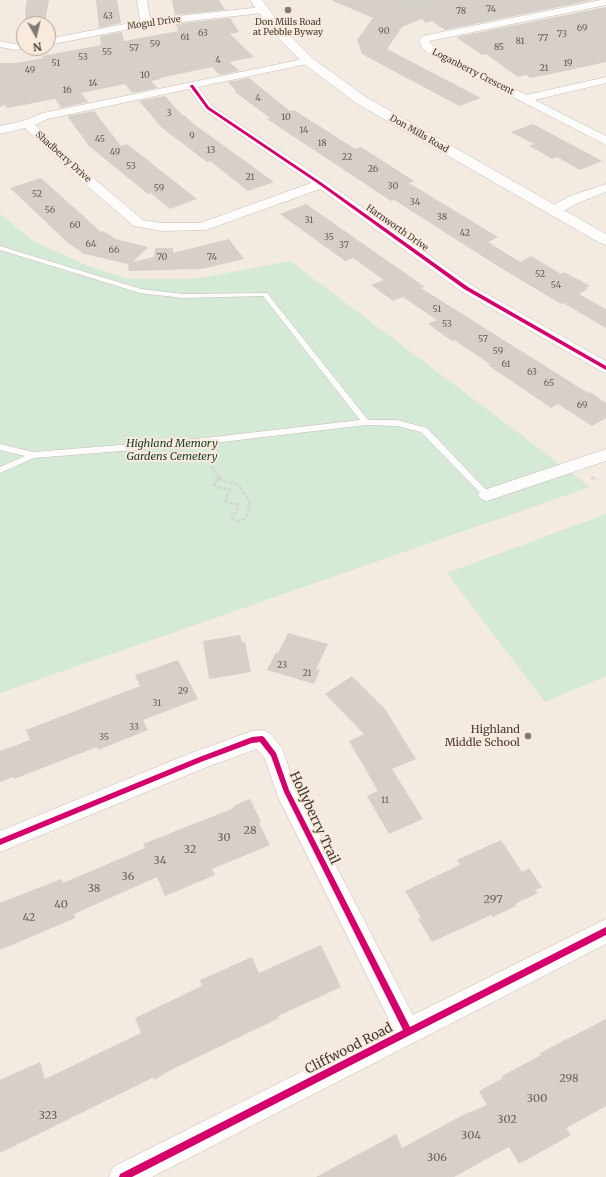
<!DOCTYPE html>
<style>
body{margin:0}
#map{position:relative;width:606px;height:1177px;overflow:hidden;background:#f3eae2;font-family:Merriweather,serif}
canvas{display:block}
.north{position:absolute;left:16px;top:16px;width:40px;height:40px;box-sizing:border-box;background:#f9eadc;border:1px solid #afa49a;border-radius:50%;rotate:172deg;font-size:11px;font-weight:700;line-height:16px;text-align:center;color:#413c36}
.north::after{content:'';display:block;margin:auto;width:14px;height:18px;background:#7f7972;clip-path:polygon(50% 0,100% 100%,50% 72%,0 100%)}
</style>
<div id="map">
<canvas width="606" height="1177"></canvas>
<div class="north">N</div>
</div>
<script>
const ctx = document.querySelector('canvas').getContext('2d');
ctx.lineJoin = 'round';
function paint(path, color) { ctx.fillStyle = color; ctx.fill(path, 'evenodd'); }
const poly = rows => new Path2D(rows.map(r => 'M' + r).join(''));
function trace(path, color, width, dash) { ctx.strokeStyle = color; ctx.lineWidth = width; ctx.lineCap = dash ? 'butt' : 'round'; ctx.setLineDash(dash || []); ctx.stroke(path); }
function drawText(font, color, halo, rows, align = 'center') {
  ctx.font = font + ' Merriweather,serif'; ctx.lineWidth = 4; ctx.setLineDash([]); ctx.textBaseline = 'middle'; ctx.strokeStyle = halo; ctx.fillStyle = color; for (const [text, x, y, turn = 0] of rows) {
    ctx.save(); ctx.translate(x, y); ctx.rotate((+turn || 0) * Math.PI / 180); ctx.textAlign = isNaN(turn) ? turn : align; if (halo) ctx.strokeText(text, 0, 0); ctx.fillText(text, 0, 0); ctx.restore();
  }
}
paint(poly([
 [0,214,33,241,88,266,129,279,194,279,290,261,590,487,0,693],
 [606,514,606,676,545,702,447,573]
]), '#d4e9d6');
paint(poly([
 [27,0,49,0,45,22,26,24,25,12],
 [96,0,117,0,121,23,99,28],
 [172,0,219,0,225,10,175,15],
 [331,0,593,0,445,30,432,21,426,23,422,19,402,27,387,49,481,98,459,106,362,54,357,40,373,18],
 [606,7,606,62,546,75,530,78,526,75,518,77,486,54,482,55,456,37],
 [230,18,239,32,230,34,254,57,229,62,240,71,220,75,212,67,160,78,161,79,151,81,158,88,132,93,125,84,81,93,88,102,61,108,55,99,7,108,5,105,0,107,0,63,16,63,44,58,42,56,101,45,100,36,122,32,124,41,178,31,176,24],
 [249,78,290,111,294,110,355,149,361,147,414,181,409,183,498,237,488,242,520,262,531,256,561,274,564,272,590,286,586,288,588,289,579,294,606,309,606,328,563,303,561,304,496,265,394,200,391,201,267,119,270,118,235,92,236,91,228,82],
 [165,96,183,116,185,116,195,125,274,182,248,191,210,161,207,162,162,128,139,101],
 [94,111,121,146,127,144,197,199,170,209,151,193,148,194,89,146,67,116],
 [533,124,552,134,602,161,580,170,557,157,552,159,544,154,529,146,534,144,511,132],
 [41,178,101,232,103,231,116,239,148,247,133,262,154,257,155,248,173,248,173,253,229,239,244,259,201,269,129,271,128,264,84,254,68,243,10,188],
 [306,204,425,287,421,288,588,393,590,392,606,403,606,418,592,426,558,404,551,408,488,365,490,364,454,340,452,341,428,324,437,320,403,297,393,301,371,285,384,280,353,258,345,261,280,214],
 [288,633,328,644,316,669,320,670,314,684,267,670,276,652,278,653],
 [240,635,242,643,245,642,251,672,209,679,203,641],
 [178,660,198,699,143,720,148,730,98,750,97,747,14,779,13,777,0,782,0,751,30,740,26,730,140,686,135,675],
 [352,676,385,709,416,759,392,769,423,819,389,834,367,796,378,791,349,741,364,734,325,694],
 [250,799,261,822,259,823,270,845,212,869,215,875,165,896,157,877,74,914,75,918,0,950,0,903,61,879,63,883,145,848,143,844,234,808,233,806],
 [501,840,522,872,529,868,542,887,535,890,538,893,515,904,516,906,493,917,491,915,432,942,418,919,421,918,405,891,460,865,457,860],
 [321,945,341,987,278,1016,279,1018,173,1069,154,1080,154,1077,0,1153,0,1080,40,1062,45,1079,141,1033,135,1018,202,986,200,980,252,957,259,973],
 [606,1019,606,1106,566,1128,571,1135,519,1164,509,1147,454,1177,316,1177,396,1134,402,1148,463,1115,487,1105,479,1091,503,1078,502,1076,541,1055,540,1053]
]), '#d6d0c9');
const service = poly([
 [0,246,141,289,183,294,267,293,368,420,397,420,427,428,491,495,490,497,484,497,421,432,397,426,366,425,196,445,34,458,0,473,0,467,25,456,0,450,0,444,33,452,196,439,360,420,263,296,183,298,140,293,0,250,0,246]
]);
const minor = poly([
 [137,0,147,0,150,19,262,7,267,10,262,13,145,26,48,45,48,39,140,21,137,0],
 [601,0,606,0,606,5,429,41,436,49,526,95,606,77,606,83,535,100,606,136,606,145,428,53,423,49,419,41,423,36,427,35,601,0],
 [0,41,15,44,24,43,24,48,28,48,15,50,0,47,0,41],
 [308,58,312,59,313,61,312,63,198,87,212,106,325,181,471,285,606,361,606,373,601,371,461,291,320,189,206,230,161,231,134,226,78,178,25,128,0,134,0,126,23,121,43,113,308,58],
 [189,89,204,110,311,183,200,223,161,223,143,220,86,172,35,125,47,119,189,89],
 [606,184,606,192,580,202,558,214,553,215,548,214,546,211,548,208,570,196,606,184],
 [606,449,606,461,487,501,481,499,478,495,481,491,606,449],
 [262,730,270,733,282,748,296,788,413,1015,606,919,606,944,152,1177,109,1177,113,1167,392,1026,278,797,265,759,257,749,207,767,0,852,0,831,191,753,252,731,262,730]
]);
const secondary = poly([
 [250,0,262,0,286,32,312,58,366,97,606,234,606,245,600,243,356,103,304,64,278,38,258,12,250,0]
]);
trace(service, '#c4bdb7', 1);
trace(minor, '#c4bdb7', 1);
trace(secondary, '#c4bdb7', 1);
trace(poly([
 [393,6,428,0]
]), '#d7d5d2', 1.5, [2.5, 1]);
trace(poly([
 [204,455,219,477],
 [219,477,221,480,239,485,250,503,246,518,238,522,232,518,239,505,226,502,225,499,230,490,214,486,219,477],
 [591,477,598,480]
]), '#d7d5d2', 2.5, [4, 2]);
paint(service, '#fdfcfb');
paint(minor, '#fdfcfb');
paint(secondary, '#fdfcfb');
paint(poly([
 [191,85,193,85,209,107,322,183,468,287,606,366,606,370,464,289,320,185,207,109,190,86,191,85],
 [262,736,264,737,276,753,289,790,410,1027,606,927,606,935,132,1177,119,1177,120,1174,403,1030,284,792,271,756,260,742,252,743,201,762,0,845,0,839,197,758,252,737,262,736]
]), '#d6006c');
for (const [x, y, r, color] of [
 [288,10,4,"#7f7972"],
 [528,736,4,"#7f7972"]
]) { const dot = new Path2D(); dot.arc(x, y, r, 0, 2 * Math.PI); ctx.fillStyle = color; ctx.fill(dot); trace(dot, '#f9eadc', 1.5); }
drawText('9px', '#66615b', null, [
 ["74",491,9],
 ["78",461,11],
 ["43",108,16],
 ["69",582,28],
 ["90",384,31],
 ["63",203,33],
 ["73",562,34],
 ["61",185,37],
 ["77",543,38],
 ["81",520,41],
 ["59",155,44],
 ["85",499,47],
 ["57",134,48],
 ["55",107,52],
 ["53",83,57],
 ["4",218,60],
 ["51",56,63],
 ["19",568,63],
 ["21",544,68],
 ["49",30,70],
 ["10",145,75],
 ["14",93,83],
 ["16",67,90],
 ["4",258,98],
 ["3",169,113],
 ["10",286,117],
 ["14",304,130],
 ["9",192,136],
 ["45",100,139],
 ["18",322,143],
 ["13",211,150],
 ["49",115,152],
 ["22",347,157],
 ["53",131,166],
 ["26",373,169],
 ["21",250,177],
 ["30",393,186],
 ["59",159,188],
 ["52",37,194],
 ["34",415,202],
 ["56",50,210],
 ["38",442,217],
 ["31",309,220],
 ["60",75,225],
 ["42",465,233],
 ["35",329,237],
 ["64",91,244],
 ["37",344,245],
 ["66",114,250],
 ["70",162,257],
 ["74",212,257],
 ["52",540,274],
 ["54",556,285],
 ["51",437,309],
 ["53",447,324],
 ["57",483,339],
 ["59",498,351],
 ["61",506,364],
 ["63",532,372],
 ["65",549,383],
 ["69",582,405],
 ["23",282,665],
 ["21",307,673],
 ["29",183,691],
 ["31",157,703],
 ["33",134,727],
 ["35",104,737],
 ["11",385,800]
]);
drawText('9px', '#413c36', '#f9eadc', [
 ["Don Mills Road",288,22],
 ["at Pebble Byway",288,32]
]);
drawText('9px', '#413c36', '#f9eadc', [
 ["Mogul Drive",154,23,-8],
 ["Loganberry Crescent",473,72,27],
 ["Don Mills Road",419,134,30],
 ["Shadberry Drive",63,157,42],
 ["Harnworth Drive",397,228,35]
]);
drawText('italic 11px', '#143f2a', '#f9eadc', [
 ["Highland Memory",172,444],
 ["Gardens Cemetery",172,457]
]);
drawText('11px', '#413c36', '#f9eadc', [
 ["Highland",520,730],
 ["Middle School",520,743]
], 'right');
drawText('11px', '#66615b', null, [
 ["28",250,831],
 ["30",224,838],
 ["32",190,850],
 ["34",160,861],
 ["36",128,877],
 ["38",94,889],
 ["297",493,900],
 ["40",61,905],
 ["42",29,918],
 ["298",569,1079],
 ["300",537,1099],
 ["323",48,1116],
 ["302",507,1120],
 ["304",471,1136],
 ["306",437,1158]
]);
drawText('13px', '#413c36', '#f9eadc', [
 ["Hollyberry Trail",314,818,65],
 ["Cliffwood Road",349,1049,-27]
]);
</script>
